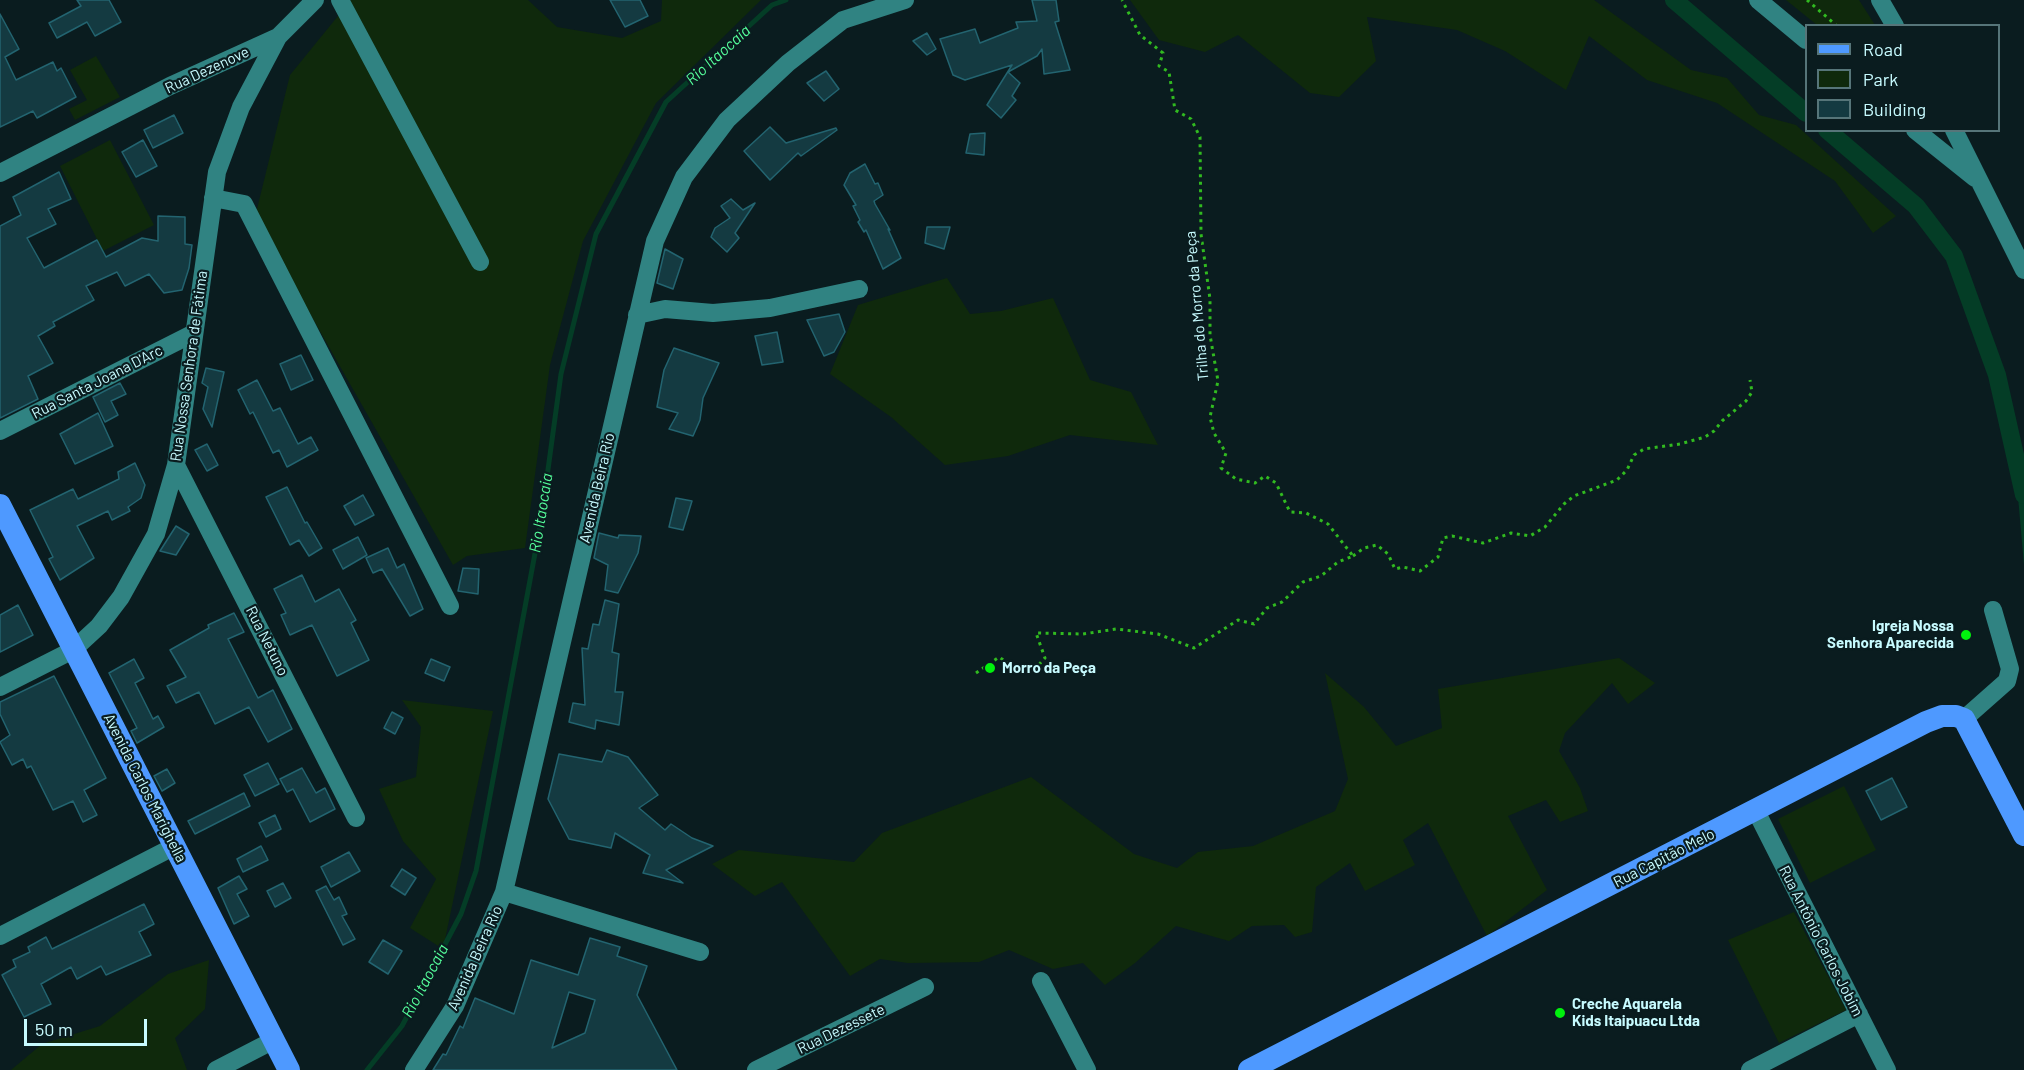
<!DOCTYPE html>
<meta charset="utf-8">
<style>
body{margin:0}
#map{position:relative;width:2024px;height:1070px;overflow:hidden;background:#0a1c1f;font-family:Barlow,sans-serif}
canvas{display:block}
.legend{position:absolute;left:1805px;top:24px;width:195px;height:108px;box-sizing:border-box;background:#0a1c1f;border:2px solid #567579;margin:0;padding:8px 10px;list-style:none;font-size:18px;color:#c7fbff}
.legend li{display:flex;align-items:center;gap:12px;height:30px}
.legend b{width:30px;border:2px solid #567579}
.scale{position:absolute;left:24px;top:1019px;width:123px;height:27px;box-sizing:border-box;border:3px solid #c7fbff;border-top:0;padding-left:8px;font-size:18px;line-height:21px;white-space:nowrap;color:#c7fbff;-webkit-text-stroke:4px #0a1c1f;paint-order:stroke}
</style>
<div id="map">
<canvas width="2024" height="1070"></canvas>
<ul class="legend">
<li><b style="height:8px;background:#4e99ff"></b>Road</li>
<li><b style="height:16px;background:#0f290c"></b>Park</li>
<li><b style="height:16px;background:#143a41"></b>Building</li>
</ul>
<div class="scale">50 m</div>
</div>
<script>
const ctx = document.querySelector('canvas').getContext('2d');
ctx.lineJoin = 'round';
function paint(path, color) { ctx.fillStyle = color; ctx.fill(path, 'evenodd'); }
const poly = rows => new Path2D(rows.map(r => 'M' + r).join(''));
function trace(path, color, width, dash) { ctx.strokeStyle = color; ctx.lineWidth = width; ctx.lineCap = dash ? 'butt' : 'round'; ctx.setLineDash(dash || []); ctx.stroke(path); }
function drawText(font, color, halo, rows, align = 'center') {
  ctx.font = font + ' Barlow,sans-serif'; ctx.lineWidth = 4.5; ctx.setLineDash([]); ctx.textBaseline = 'middle'; ctx.strokeStyle = halo; ctx.fillStyle = color; for (const [text, x, y, turn = 0] of rows) {
    ctx.save(); ctx.translate(x, y); ctx.rotate((+turn || 0) * Math.PI / 180); ctx.textAlign = isNaN(turn) ? turn : align; if (halo) ctx.strokeText(text, 0, 0); ctx.fillText(text, 0, 0); ctx.restore();
  }
}
paint(poly([
 [351,0,528,0,557,27,622,38,661,21,662,0,761,0,656,103,583,241,550,365,525,548,467,556,453,565,255,217,290,75],
 [1130,0,1594,0,1691,70,1727,78,1759,115,1796,125,1896,216,1873,233,1835,181,1717,103,1647,80,1589,36,1566,90,1505,51,1457,30,1367,17,1376,61,1339,97,1310,93,1238,35,1205,52,1159,40],
 [1786,0,1859,0,1875,25,1817,25],
 [96,56,120,97,75,120,69,109,87,100,70,70],
 [110,140,154,225,103,251,60,166],
 [947,278,970,314,1001,311,1053,298,1090,380,1131,392,1158,445,1070,435,1008,456,945,465,891,417,830,374,858,305],
 [1619,658,1655,683,1628,704,1612,683,1565,733,1559,751,1580,788,1588,811,1560,822,1546,800,1508,816,1547,890,1487,936,1428,823,1403,840,1415,865,1365,891,1350,863,1316,887,1312,932,1295,937,1284,925,1252,926,1229,941,1176,926,1135,963,1105,985,1083,963,1053,969,1009,950,979,962,908,963,880,959,850,976,782,882,755,896,712,864,739,850,854,862,882,833,1031,777,1134,854,1177,868,1198,852,1253,846,1335,811,1348,779,1325,673,1364,707,1396,746,1442,728,1438,689],
 [402,700,493,711,443,949,410,928,436,879,403,841,379,789,416,777,421,727],
 [1844,786,1876,850,1810,883,1778,819],
 [1794,912,1846,1010,1779,1043,1728,940],
 [209,960,205,1009,175,1038,187,1070,11,1070,42,1044,100,1026,168,974]
]), '#0f290c');
paint(poly([
 [2014,451,2024,480,2024,565]
]), '#043d26');
trace(poly([
 [367,1070,402,1026,461,914,476,871,541,521,561,374,596,234,666,102,772,5,786,0]
]), '#043d26', 5);
trace(poly([
 [1674,0,1806,113],
 [1827,130,1916,206,1954,256,1997,375,2024,495]
]), '#043d26', 18);
const building = poly([
 [77,0,109,0,121,22,95,36,87,22,57,38,49,23,81,6,77,0],
 [610,0,640,0,648,16,625,27,610,0],
 [1032,0,1056,0,1059,21,1055,22,1070,70,1044,74,1042,49,1037,56,1008,72,1020,83,1012,96,1016,100,1001,118,987,105,1012,65,965,80,953,75,940,39,975,29,980,43,1018,28,1016,22,1037,21,1032,0],
 [0,14,19,49,5,57,16,80,53,62,57,71,61,68,76,97,37,118,33,111,0,127,0,14],
 [927,33,936,49,927,55,913,41,927,33],
 [826,71,839,89,824,101,807,83,826,71],
 [174,115,183,133,153,148,144,130,174,115],
 [770,127,786,143,836,128,837,130,801,156,798,153,770,180,744,151,770,127],
 [985,133,984,155,966,153,970,134,985,133],
 [143,140,157,166,136,177,122,152,143,140],
 [865,164,875,184,878,183,883,195,874,201,875,204,890,230,888,229,901,258,883,269,866,230,864,232,858,222,860,220,853,206,856,205,844,185,850,173,865,164],
 [59,172,71,199,48,209,56,224,27,238,44,268,97,240,106,257,142,238,158,241,158,216,185,217,185,244,192,245,189,268,182,290,164,293,149,274,125,286,117,272,86,286,94,300,53,322,55,326,38,336,53,363,28,376,38,399,0,418,0,226,21,215,13,197,59,172],
 [731,199,743,210,755,203,735,233,739,238,727,252,711,237,715,228,730,218,721,206,731,199],
 [927,227,950,227,944,249,925,243,927,227],
 [665,249,683,259,673,289,657,283,665,249],
 [839,314,845,332,834,352,824,356,807,320,839,314],
 [777,332,783,362,762,365,755,336,777,332],
 [674,348,719,363,703,398,700,420,693,436,669,429,678,413,657,407,664,370,674,348],
 [301,355,313,380,291,390,280,364,301,355],
 [206,368,224,372,212,427,203,409,208,387,202,383,206,368],
 [257,380,273,411,280,408,298,444,311,437,318,450,287,467,279,450,273,453,253,412,250,414,238,390,257,380],
 [120,383,126,394,111,401,118,415,105,422,93,397,120,383],
 [98,413,113,446,75,464,60,434,98,413],
 [207,444,218,465,207,471,195,450,207,444],
 [135,463,145,485,141,498,128,507,130,511,112,520,108,511,77,526,94,558,60,580,49,559,53,557,30,510,73,489,78,499,119,479,118,472,135,463],
 [287,487,305,523,307,522,322,548,309,556,299,540,290,545,266,497,287,487],
 [363,495,374,515,355,525,344,506,363,495],
 [676,498,692,501,683,530,669,527,676,498],
 [176,526,189,534,176,555,160,551,176,526],
 [599,533,618,538,619,535,641,536,638,553,618,593,605,590,608,565,594,558,599,533],
 [358,537,367,555,343,569,333,550,358,537],
 [388,548,397,568,404,564,423,609,410,616,382,569,373,573,366,558,388,548],
 [463,568,479,569,478,594,458,591,463,568],
 [302,575,315,602,339,589,356,620,351,623,369,660,337,676,312,625,290,635,281,615,286,613,274,589,302,575],
 [605,600,619,604,612,652,619,654,615,692,623,692,619,725,596,720,595,729,569,722,573,703,585,705,582,648,588,649,593,624,599,625,605,600],
 [18,605,33,635,0,652,0,615,18,605],
 [234,613,244,632,228,639,258,698,273,690,292,729,268,742,249,707,215,724,199,692,176,703,167,686,186,677,170,650,209,628,208,625,234,613],
 [134,659,144,678,135,683,153,719,158,716,164,727,137,743,131,731,137,728,109,673,134,659],
 [431,659,450,667,444,681,425,673,431,659],
 [54,676,106,778,84,790,97,815,83,822,73,801,53,810,31,766,27,768,23,759,12,765,0,742,10,735,0,714,0,702,54,676],
 [392,712,403,718,395,734,384,728,392,712],
 [607,750,628,757,658,795,639,808,665,830,671,824,692,838,713,846,666,870,683,883,643,873,650,855,615,833,611,848,569,839,548,799,559,754,602,762,607,750],
 [268,763,279,784,255,796,244,775,268,763],
 [302,768,316,793,325,788,335,809,310,822,293,789,287,792,280,779,302,768],
 [167,769,175,783,162,791,154,776,167,769],
 [1892,778,1907,807,1881,820,1866,791,1892,778],
 [244,793,250,806,195,834,188,821,244,793],
 [275,815,281,829,266,837,259,823,275,815],
 [261,846,268,860,243,872,237,859,261,846],
 [349,852,360,871,331,887,321,867,349,852],
 [402,869,416,878,405,895,391,886,402,869],
 [239,876,247,889,237,894,249,916,234,924,218,888,239,876],
 [283,883,291,898,275,907,267,891,283,883],
 [326,886,334,900,339,897,347,914,342,916,355,939,343,945,316,891,326,886],
 [144,904,154,924,139,932,151,955,106,975,101,966,77,979,71,967,41,984,51,1004,24,1017,2,975,16,967,13,960,30,952,28,947,46,937,52,949,144,904],
 [590,938,620,947,617,956,647,966,637,995,677,1070,433,1070,443,1054,446,1055,460,1026,463,1028,475,998,514,1014,531,960,578,975,590,938],
 [569,992,595,1000,585,1033,552,1048,569,992],
 [383,940,402,951,388,974,369,962,383,940]
]);
paint(building, '#143a41');
trace(building, '#236470', 1.5);
trace(poly([
 [1807,0,1837,26],
 [1353,556,1364,548,1377,545,1388,554,1395,569,1403,567,1420,571,1438,557,1443,538,1452,536,1483,543,1511,533,1530,536,1545,527,1564,504,1574,496,1617,480,1627,470,1634,455,1644,449,1680,444,1705,437,1714,431,1722,421,1746,401,1752,392,1750,380],
 [976,673,999,657,1021,672,1035,669,1045,658,1036,633,1083,634,1116,629,1158,634,1194,648,1238,620,1254,624,1267,608,1282,602,1303,582,1321,576,1338,562,1353,556,1328,524,1306,513,1290,512,1276,483,1265,476,1255,483,1236,479,1221,468,1226,453,1214,433,1210,417,1218,381,1210,335,1210,299,1201,234,1200,137,1191,119,1175,110,1169,72,1159,66,1163,53,1140,35,1122,0]
]), '#31ba20', 3, [3, 4.5]);
trace(poly([
 [340,0,480,262],
 [1758,0,1806,40],
 [1880,0,1895,26],
 [1915,130,1975,178],
 [1954,130,2024,270],
 [0,173,170,86,278,37],
 [213,198,244,204,450,606],
 [637,315,665,309,713,313,770,308,859,289],
 [0,431,194,333],
 [176,465,356,818],
 [0,687,73,650,99,626,121,597,156,534,176,465,217,172,241,107,278,37,315,0],
 [1964,719,2007,681,2010,669,1993,610],
 [1756,811,1887,1070],
 [504,892,700,952],
 [0,936,175,846],
 [1041,981,1087,1070],
 [216,1070,274,1040],
 [414,1070,455,1006,504,892,655,241,684,177,727,120,788,63,843,20,905,0],
 [756,1070,925,987],
 [1750,1070,1859,1014]
]), '#308382', 18);
trace(poly([
 [0,505,289,1070],
 [1249,1070,1926,722,1942,716,1956,716,1964,719,2024,835]
]), '#4e99ff', 22);
for (const [x, y, r, color] of [
 [1966,635,6,"#00f20d"],
 [990,668,6,"#00f20d"],
 [1560,1013,6,"#00f20d"]
]) { const dot = new Path2D(); dot.arc(x, y, r, 0, 2 * Math.PI); ctx.fillStyle = color; ctx.fill(dot); trace(dot, '#0a1c1f', 2); }
drawText('15px', '#c7fbff', '#0a1c1f', [
 ["Rua Dezenove",207,70,-25],
 ["Trilha do Morro da Peça",1197,306,-95],
 ["Rua Nossa Senhora de Fátima",189,366,-82],
 ["Rua Santa Joana D'Arc",97,382,-27],
 ["Avenida Beira Rio",597,488,-77],
 ["Rua Netuno",267,641,63],
 ["Avenida Carlos Marighella",145,788,63],
 ["Rua Capitão Melo",1664,858,-27],
 ["Rua Antônio Carlos Jobim",1821,941,63],
 ["Avenida Beira Rio",475,958,-66],
 ["Rua Dezessete",841,1029,-26]
]);
drawText('bold 15px', '#c7fbff', '#0a1c1f', [
 ["Igreja Nossa",1954,626,"right"],
 ["Senhora Aparecida",1954,643,"right"],
 ["Morro da Peça",1002,668],
 ["Creche Aquarela",1572,1004],
 ["Kids Itaipuacu Ltda",1572,1021]
], 'left');
drawText('italic 16px', '#55ff9c', '#0a1c1f', [
 ["Rio Itaocaia",718,55,-42],
 ["Rio Itaocaia",541,513,-81],
 ["Rio Itaocaia",425,981,-62]
]);
</script>
